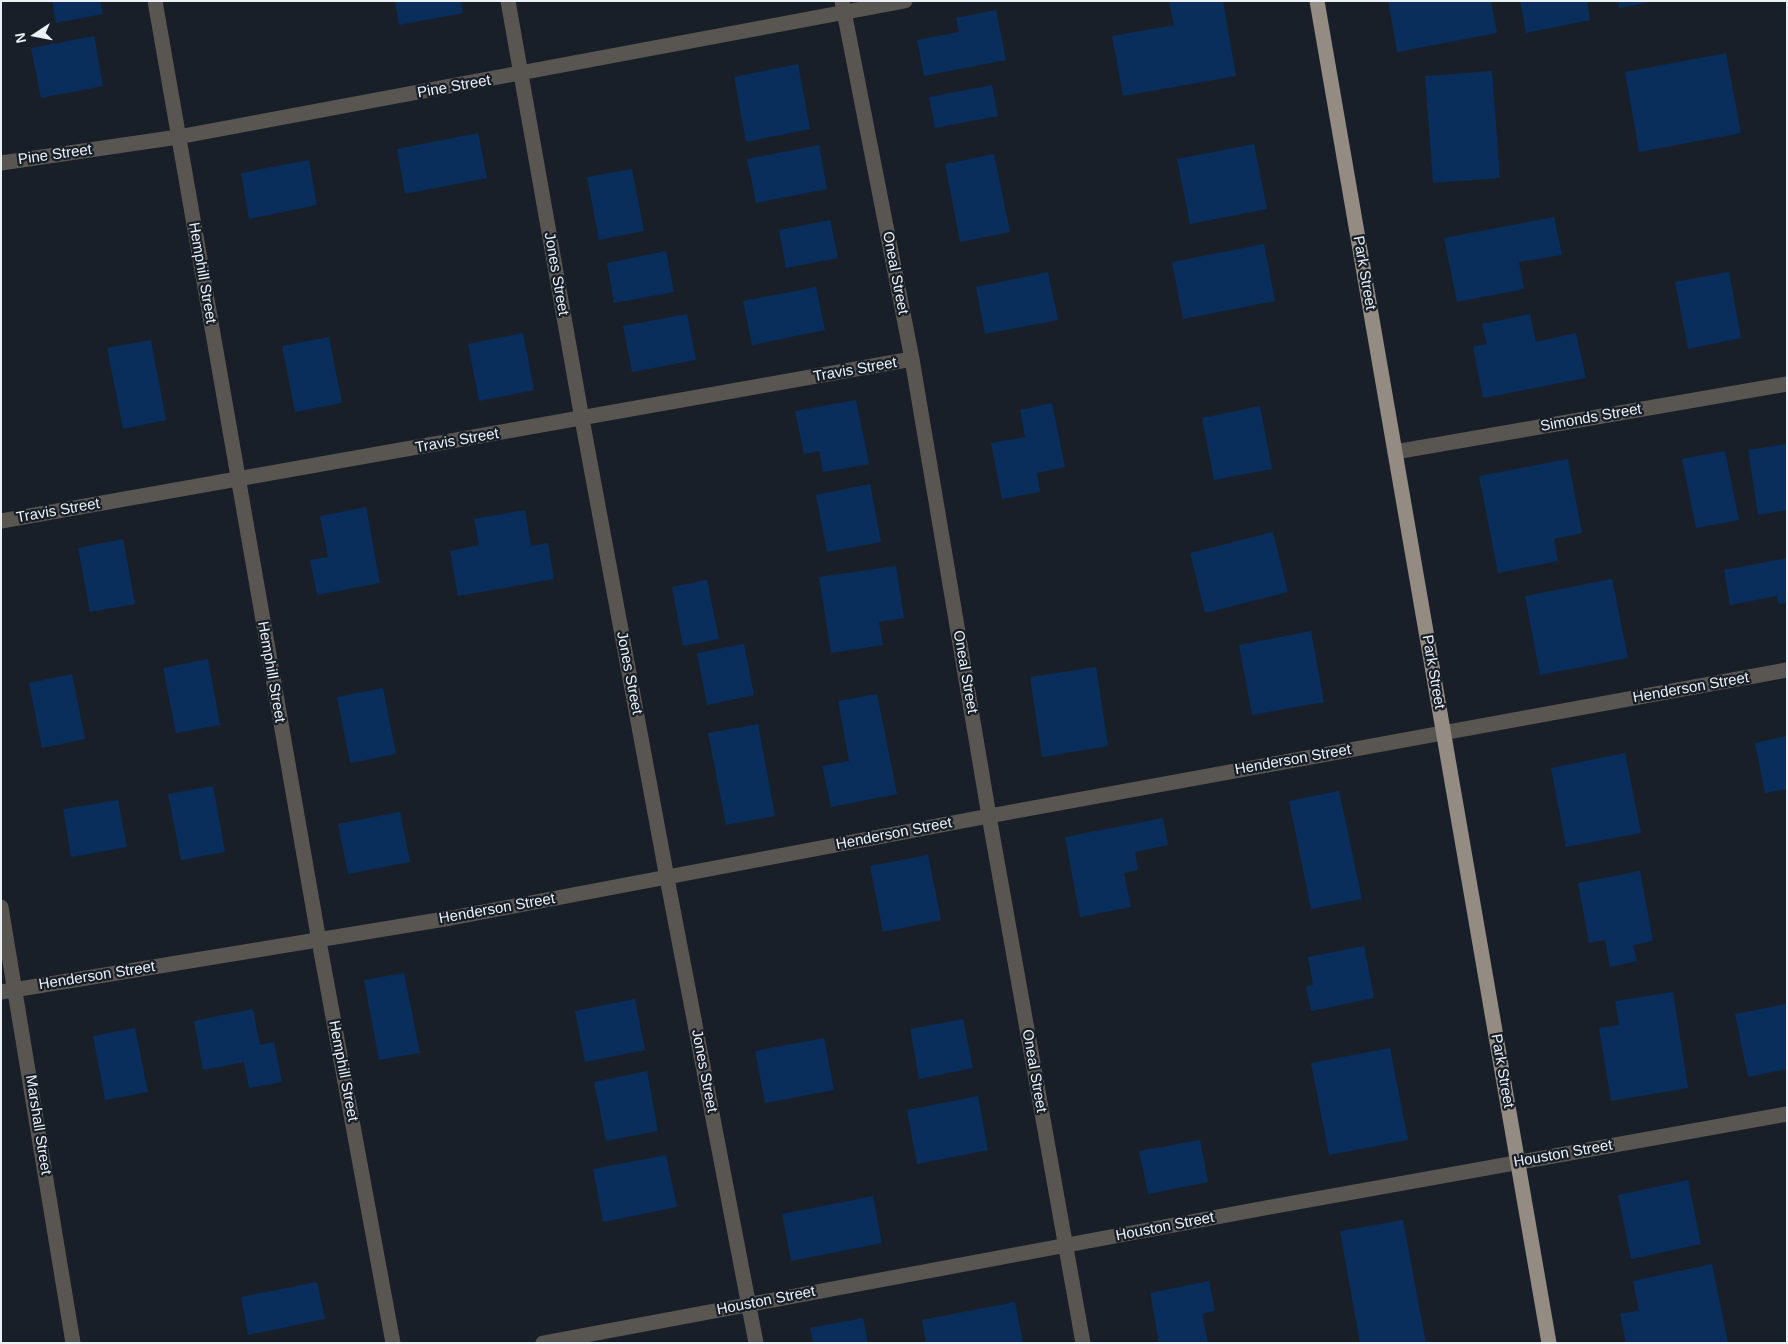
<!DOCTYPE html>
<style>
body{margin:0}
#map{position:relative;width:1788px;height:1344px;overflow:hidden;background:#181f28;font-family:Helvetica,sans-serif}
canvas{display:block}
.frame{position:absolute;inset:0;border:2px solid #ecf1f8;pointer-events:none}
.north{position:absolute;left:10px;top:10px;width:50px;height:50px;-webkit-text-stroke:4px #181f28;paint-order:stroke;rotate:259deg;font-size:14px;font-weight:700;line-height:20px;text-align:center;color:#ecf1f8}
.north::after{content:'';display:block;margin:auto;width:18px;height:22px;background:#ecf1f8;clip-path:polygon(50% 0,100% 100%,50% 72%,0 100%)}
</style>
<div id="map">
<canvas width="1788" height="1344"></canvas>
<div class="frame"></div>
<div class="north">N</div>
</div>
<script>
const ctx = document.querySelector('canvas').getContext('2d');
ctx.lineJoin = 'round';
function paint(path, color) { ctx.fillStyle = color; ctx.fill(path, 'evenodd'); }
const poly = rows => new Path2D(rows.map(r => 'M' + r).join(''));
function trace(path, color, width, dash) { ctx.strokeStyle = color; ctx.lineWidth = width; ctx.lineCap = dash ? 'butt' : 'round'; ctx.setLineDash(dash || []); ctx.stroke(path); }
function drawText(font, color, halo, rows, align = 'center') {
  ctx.font = font + ' Helvetica,sans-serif'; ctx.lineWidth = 4.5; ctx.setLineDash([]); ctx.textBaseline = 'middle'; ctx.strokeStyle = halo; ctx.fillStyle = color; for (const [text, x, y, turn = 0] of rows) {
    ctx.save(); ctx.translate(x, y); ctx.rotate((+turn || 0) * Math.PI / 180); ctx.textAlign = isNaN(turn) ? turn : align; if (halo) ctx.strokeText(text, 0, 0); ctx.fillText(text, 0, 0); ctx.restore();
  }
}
paint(poly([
 [52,1,100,1,103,14,56,23],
 [395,1,461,1,463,13,399,25],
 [1169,1,1223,1,1236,76,1123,96,1112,36,1174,25],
 [1388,1,1491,1,1497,33,1397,52],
 [1520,1,1587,1,1590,20,1526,33],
 [1618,1,1649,1,1649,2,1619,8],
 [996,10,1006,60,924,76,917,40,959,32,956,18],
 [94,36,103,86,41,98,31,48],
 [1726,53,1741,133,1639,152,1625,72],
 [798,64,810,129,746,142,734,77],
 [1492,71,1500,178,1433,183,1425,76],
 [992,85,998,116,935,128,929,97],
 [478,133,487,178,405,194,397,149],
 [1254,144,1267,209,1190,224,1177,159],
 [819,145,827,189,756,203,747,159],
 [994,154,1010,232,960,242,945,164],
 [309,160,317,205,249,219,241,173],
 [632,169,644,231,599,240,587,177],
 [1554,217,1562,255,1519,262,1524,289,1457,302,1444,238],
 [830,220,838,258,786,268,779,230],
 [1264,244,1275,301,1183,319,1172,262],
 [666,251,674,292,614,303,607,263],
 [1048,272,1058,320,985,334,976,287],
 [1729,272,1741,338,1688,349,1675,282],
 [816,287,825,330,752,345,743,301],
 [687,314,696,360,632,372,623,326],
 [1530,314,1536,342,1576,333,1586,378,1483,398,1473,347,1487,344,1482,324],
 [523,333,534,390,479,401,468,344],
 [329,337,342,403,295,412,282,346],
 [151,340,166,420,123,429,107,348],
 [856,400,869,464,823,472,819,451,804,454,795,411],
 [1052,403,1065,467,1037,473,1040,492,1002,499,991,443,1025,437,1020,410],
 [1260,406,1272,469,1214,480,1202,418],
 [1787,444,1787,510,1758,515,1748,450],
 [1725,451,1739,520,1696,528,1682,459],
 [1568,459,1582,533,1554,539,1558,561,1498,573,1479,476],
 [870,484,881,542,827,552,816,495],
 [366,507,380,583,317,595,310,560,328,557,320,516],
 [525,510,531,546,548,543,554,579,458,596,450,551,479,545,474,519],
 [1273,532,1288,592,1205,613,1190,553],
 [123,539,135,604,90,612,78,548],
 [1787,558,1787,603,1779,604,1777,596,1730,605,1724,570],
 [896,566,904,618,879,622,883,645,831,653,819,577],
 [1612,579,1628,658,1540,675,1525,596],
 [707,580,719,639,683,646,672,587],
 [1311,631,1324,702,1252,715,1239,645],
 [744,644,754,695,707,705,697,653],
 [208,659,220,725,176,733,163,668],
 [1096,667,1108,746,1042,757,1030,677],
 [72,674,85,739,42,748,29,683],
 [383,688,396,754,350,763,337,697],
 [877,694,897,794,831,807,822,766,849,761,838,701],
 [758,724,775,816,726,825,708,733],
 [1787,736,1787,789,1765,793,1755,743],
 [1625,753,1641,833,1566,847,1551,768],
 [213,786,225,852,181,860,168,794],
 [1339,791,1362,899,1311,909,1289,801],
 [118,800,127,847,71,857,63,809],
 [400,812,410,862,348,874,338,824],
 [1163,818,1168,845,1135,852,1138,870,1124,873,1131,907,1080,917,1065,837],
 [928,855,941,920,883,932,870,866],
 [1640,871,1653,941,1633,945,1637,961,1610,967,1605,940,1589,943,1578,883],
 [1364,946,1374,998,1311,1011,1306,986,1313,985,1308,957],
 [404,973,420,1053,379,1060,364,980],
 [1673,992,1688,1088,1611,1101,1599,1028,1619,1025,1615,1001],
 [635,999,645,1050,585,1062,575,1011],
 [1787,1004,1787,1069,1748,1077,1735,1014],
 [253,1009,260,1045,274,1042,282,1082,249,1088,244,1062,203,1070,194,1021],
 [963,1019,973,1068,919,1079,910,1029],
 [135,1028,148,1092,105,1100,93,1036],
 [824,1038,834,1090,765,1103,755,1051],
 [1390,1048,1408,1140,1329,1155,1311,1063],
 [647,1071,658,1131,606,1141,594,1082],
 [978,1096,988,1150,917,1164,907,1110],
 [1200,1140,1208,1182,1148,1194,1139,1151],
 [666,1155,677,1207,603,1222,593,1169],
 [1688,1180,1701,1244,1631,1259,1618,1195],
 [873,1196,882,1243,791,1261,782,1214],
 [1403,1220,1426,1343,1360,1343,1340,1231],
 [1712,1264,1728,1343,1626,1343,1620,1314,1639,1310,1633,1281],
 [1209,1281,1215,1311,1202,1314,1208,1343,1159,1343,1150,1293],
 [317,1282,325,1319,248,1335,241,1297],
 [1015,1302,1023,1343,926,1343,922,1320],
 [863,1318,868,1343,813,1343,810,1328]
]), '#0a2e5b');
trace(poly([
 [155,1,319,941,393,1343],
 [508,1,582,419,667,878,756,1343],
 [842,1,912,359,989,816,1083,1343],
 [1,163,178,137,905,1],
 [1395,452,1787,384],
 [1,521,912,359],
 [1,907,73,1343],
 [1,992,451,918,989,816,1787,670],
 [543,1343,1265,1208,1787,1114]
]), '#595550', 15);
trace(poly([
 [1317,1,1549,1343]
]), '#948c82', 15);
drawText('15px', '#ecf1f8', '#181f28', [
 ["Pine Street",454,87,-10],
 ["Pine Street",55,155,-8],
 ["Hemphill Street",202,273,80],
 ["Oneal Street",895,273,79],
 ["Park Street",1364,273,80],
 ["Jones Street",556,274,80],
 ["Travis Street",855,370,-10],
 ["Simonds Street",1591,418,-10],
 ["Travis Street",457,441,-10],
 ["Travis Street",58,511,-10],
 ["Hemphill Street",271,672,80],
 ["Oneal Street",965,672,80],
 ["Park Street",1433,672,80],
 ["Jones Street",629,673,79],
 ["Henderson Street",1691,688,-10],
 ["Henderson Street",1293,760,-10],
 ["Henderson Street",894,834,-11],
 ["Henderson Street",497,909,-10],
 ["Henderson Street",97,976,-9],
 ["Hemphill Street",343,1071,79],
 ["Jones Street",704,1071,79],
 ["Oneal Street",1034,1071,80],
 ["Park Street",1502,1071,80],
 ["Marshall Street",38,1125,81],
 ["Houston Street",1563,1154,-10],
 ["Houston Street",1165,1227,-11],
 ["Houston Street",766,1301,-11]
]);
</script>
